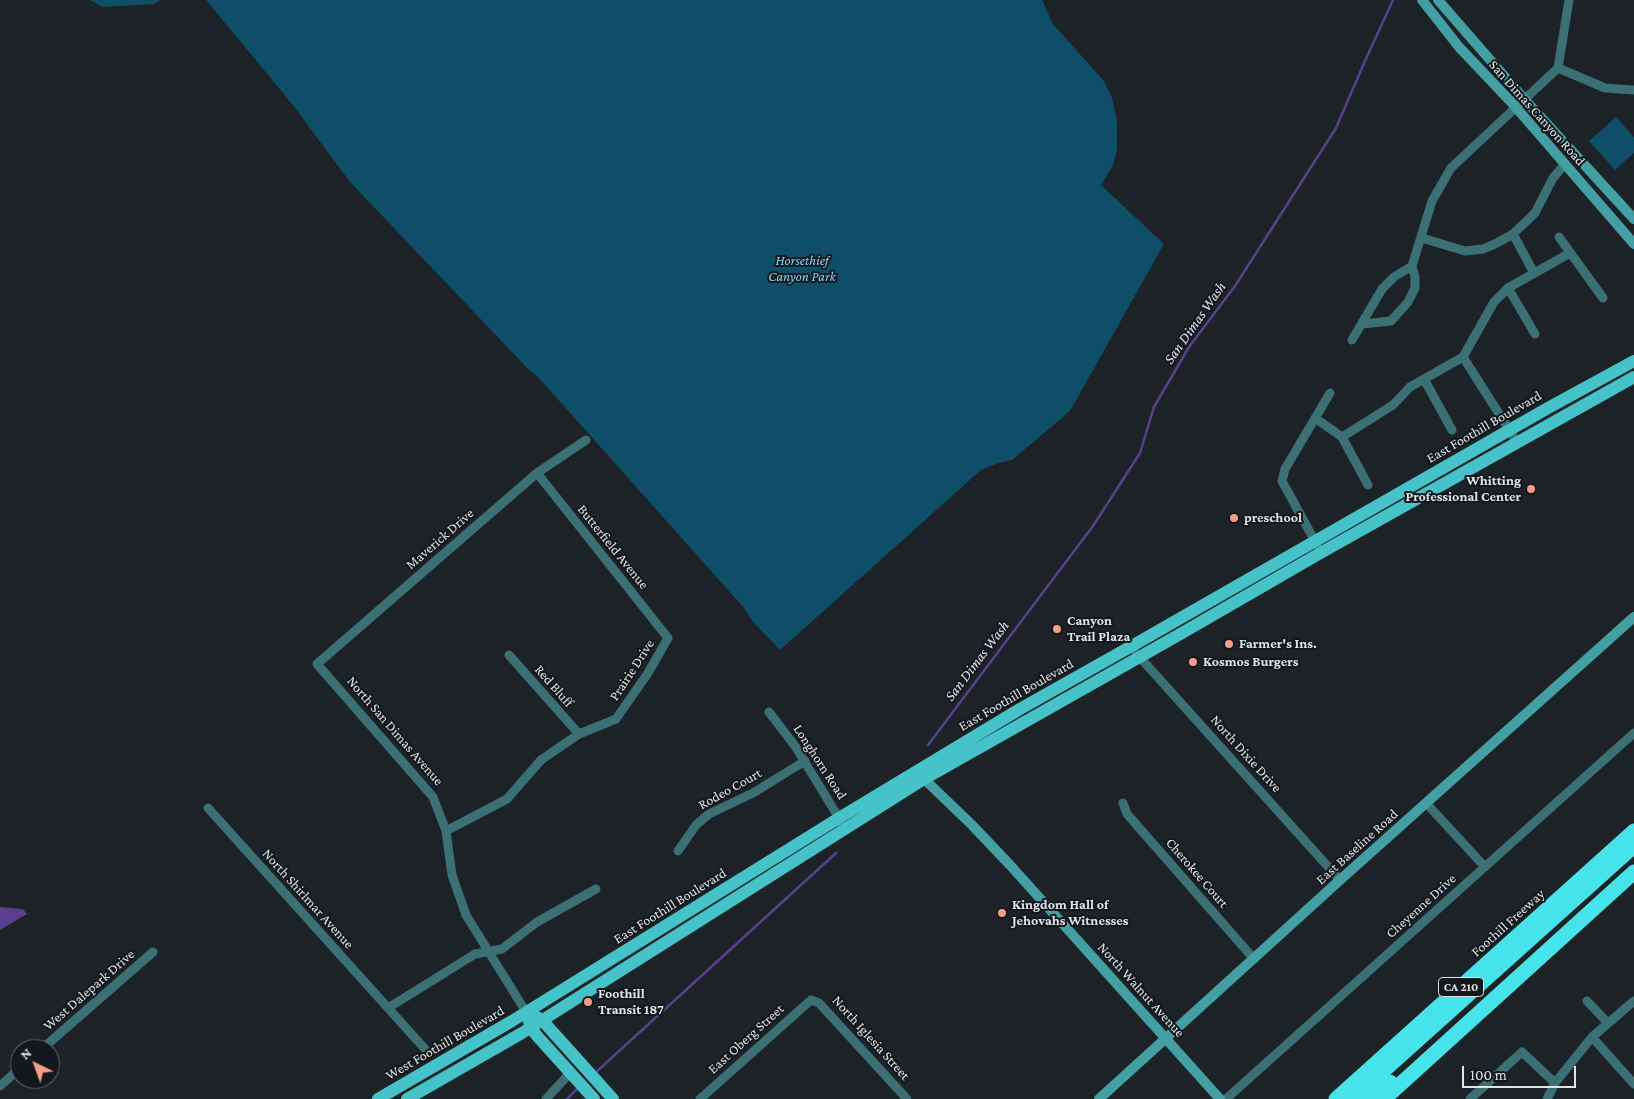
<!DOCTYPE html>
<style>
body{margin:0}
#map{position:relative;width:1634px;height:1099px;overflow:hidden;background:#1c2225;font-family:"Crimson Pro",serif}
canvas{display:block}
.north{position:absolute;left:10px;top:1039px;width:50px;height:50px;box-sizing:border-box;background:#13181c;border:1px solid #656a6d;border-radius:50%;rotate:318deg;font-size:14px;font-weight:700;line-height:20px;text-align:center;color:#e0e4e6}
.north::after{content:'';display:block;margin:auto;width:18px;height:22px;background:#f49e8a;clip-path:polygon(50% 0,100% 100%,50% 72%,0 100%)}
.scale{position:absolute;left:1462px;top:1066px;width:114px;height:22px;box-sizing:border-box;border:2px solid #e0e4e6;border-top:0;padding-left:6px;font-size:15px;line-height:18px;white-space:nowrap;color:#e0e4e6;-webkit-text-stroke:4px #13181c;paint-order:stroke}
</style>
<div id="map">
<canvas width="1634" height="1099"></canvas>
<div class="north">N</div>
<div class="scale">100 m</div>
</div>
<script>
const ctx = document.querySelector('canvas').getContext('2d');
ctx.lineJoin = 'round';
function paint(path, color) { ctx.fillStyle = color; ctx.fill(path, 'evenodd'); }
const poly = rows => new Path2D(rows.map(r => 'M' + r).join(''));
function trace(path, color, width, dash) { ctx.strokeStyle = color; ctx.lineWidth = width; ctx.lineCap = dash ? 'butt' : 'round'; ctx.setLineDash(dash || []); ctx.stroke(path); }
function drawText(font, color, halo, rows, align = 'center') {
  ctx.font = font + ' "Crimson Pro",serif'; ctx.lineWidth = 4; ctx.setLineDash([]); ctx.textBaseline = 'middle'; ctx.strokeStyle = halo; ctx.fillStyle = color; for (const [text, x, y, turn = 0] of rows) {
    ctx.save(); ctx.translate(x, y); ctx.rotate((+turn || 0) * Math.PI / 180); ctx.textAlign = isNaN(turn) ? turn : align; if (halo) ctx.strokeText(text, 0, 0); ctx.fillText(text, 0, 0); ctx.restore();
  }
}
paint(poly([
 [90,0,160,0,154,4,102,7],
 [206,0,1042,0,1053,24,1104,81,1112,98,1117,121,1117,150,1113,165,1101,185,1164,244,1070,411,1012,460,998,463,981,470,780,650,753,622,744,608,538,377,530,371,350,182,292,104],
 [1616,117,1634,137,1634,153,1615,170,1589,141]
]), '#0e4e69');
paint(poly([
 [0,907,23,909,27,914,0,930]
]), '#5a3f8f');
trace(poly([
 [928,745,1093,526,1140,453,1154,407,1189,347,1235,286,1336,128,1365,61,1393,0],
 [595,1073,836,853],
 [567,1099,578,1088]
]), '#5a3f8f', 2.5);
trace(poly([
 [1558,68,1605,88,1634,90],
 [1513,234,1534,273],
 [1559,237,1603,298],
 [1422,238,1465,251,1483,249,1495,244,1513,234,1535,213,1553,178,1565,164],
 [1508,288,1535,334],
 [1362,324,1391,321,1408,302,1415,288,1415,277,1412,266],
 [1352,340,1382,289,1394,277,1412,266,1432,201,1451,168,1558,68,1569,0],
 [1463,357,1517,442],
 [1424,379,1452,430],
 [1315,418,1342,437,1368,485],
 [1342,437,1393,405,1410,387,1463,357,1494,302,1508,288,1570,253],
 [1317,545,1282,481,1285,469,1330,393],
 [1136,653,1340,880],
 [509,655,579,734],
 [769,712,795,746,842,823],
 [1123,803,1127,814,1254,959],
 [1426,803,1485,867],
 [208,808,425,1049],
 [446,831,507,799,541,760,579,734,616,719,648,673,668,638,537,473],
 [678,851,696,825,709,814,753,793,805,761],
 [1587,1001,1608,1023],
 [388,1008,475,954,502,949,537,922,596,889],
 [526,1012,466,915,452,875,446,831,433,797,317,664,537,473,586,440],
 [1592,1037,1634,1084],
 [42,1049,153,952],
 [0,1086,20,1068],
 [546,1099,570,1073],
 [700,1099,811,1000,819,1003,907,1099],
 [1226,1099,1634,733],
 [1470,1099,1522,1052,1555,1083],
 [1547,1099,1555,1083,1592,1037,1634,1001]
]), '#3b7174', 9);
trace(poly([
 [1422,0,1459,47,1513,104,1634,244],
 [1438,0,1525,100,1634,219],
 [920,775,972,825,1010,865,1220,1099],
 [1099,1099,1340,880,1634,617]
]), '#439fa4', 10);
trace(poly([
 [535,1016,542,1020,613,1099],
 [529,1021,530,1027,538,1037,594,1099],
 [378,1099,512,1021,839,818,1020,709,1130,647,1548,408,1634,361],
 [407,1099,522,1033,924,779,1182,633,1322,552,1634,377]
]), '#46c3c9', 12);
trace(poly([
 [1336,1099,1634,831],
 [1352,1099,1634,846],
 [1371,1099,1390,1082],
 [1384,1099,1634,872]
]), '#46e3eb', 15);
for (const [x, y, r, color] of [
 [1531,489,5,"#f49e8a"],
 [1234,518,5,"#f49e8a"],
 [1057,629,5,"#f49e8a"],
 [1229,644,5,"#f49e8a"],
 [1193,662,5,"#f49e8a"],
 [1002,913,5,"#f49e8a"],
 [588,1002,5,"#f49e8a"]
]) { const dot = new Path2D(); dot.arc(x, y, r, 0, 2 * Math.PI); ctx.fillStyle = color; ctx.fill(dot); trace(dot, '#13181c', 2); }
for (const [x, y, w] of [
 [1461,987,45]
]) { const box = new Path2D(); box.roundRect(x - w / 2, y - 9.5, w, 19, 4); ctx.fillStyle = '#13181c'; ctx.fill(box); trace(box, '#e0e4e6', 1); }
drawText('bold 12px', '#e0e4e6', null, [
 ["CA 210",1461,987]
]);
drawText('14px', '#e0e4e6', '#13181c', [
 ["San Dimas Canyon Road",1537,113,48],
 ["East Foothill Boulevard",1484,427,-30],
 ["Maverick Drive",440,539,-41],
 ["Butterfield Avenue",613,547,51],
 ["Prairie Drive",632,670,-57],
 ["Red Bluff",554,686,49],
 ["East Foothill Boulevard",1016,695,-30],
 ["North San Dimas Avenue",395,731,49],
 ["North Dixie Drive",1246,754,48],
 ["Longhorn Road",820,762,57],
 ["Rodeo Court",730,789,-29],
 ["East Baseline Road",1357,847,-42],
 ["Cherokee Court",1197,873,49],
 ["North Shirlmar Avenue",308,899,48],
 ["East Foothill Boulevard",670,906,-32],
 ["Cheyenne Drive",1421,906,-42],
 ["Foothill Freeway",1508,923,-42],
 ["West Dalepark Drive",89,990,-41],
 ["North Walnut Avenue",1141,990,48],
 ["North Iglesia Street",871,1038,48],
 ["East Oberg Street",746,1039,-42],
 ["West Foothill Boulevard",445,1043,-30]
]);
drawText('italic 14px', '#89d6fe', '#13181c', [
 ["Horsethief",802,261],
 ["Canyon Park",802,277]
]);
drawText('bold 14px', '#e0e4e6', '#13181c', [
 ["Whitting",1521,481,"right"],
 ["Professional Center",1521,497,"right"],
 ["preschool",1244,518],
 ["Canyon",1067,621],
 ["Trail Plaza",1067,637],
 ["Farmer's Ins.",1239,644],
 ["Kosmos Burgers",1203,662],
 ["Kingdom Hall of",1012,905],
 ["Jehovahs Witnesses",1012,921],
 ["Foothill",598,994],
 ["Transit 187",598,1010]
], 'left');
drawText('italic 15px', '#e5e0f7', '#13181c', [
 ["San Dimas Wash",1195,323,-55],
 ["San Dimas Wash",977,661,-53]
]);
</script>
